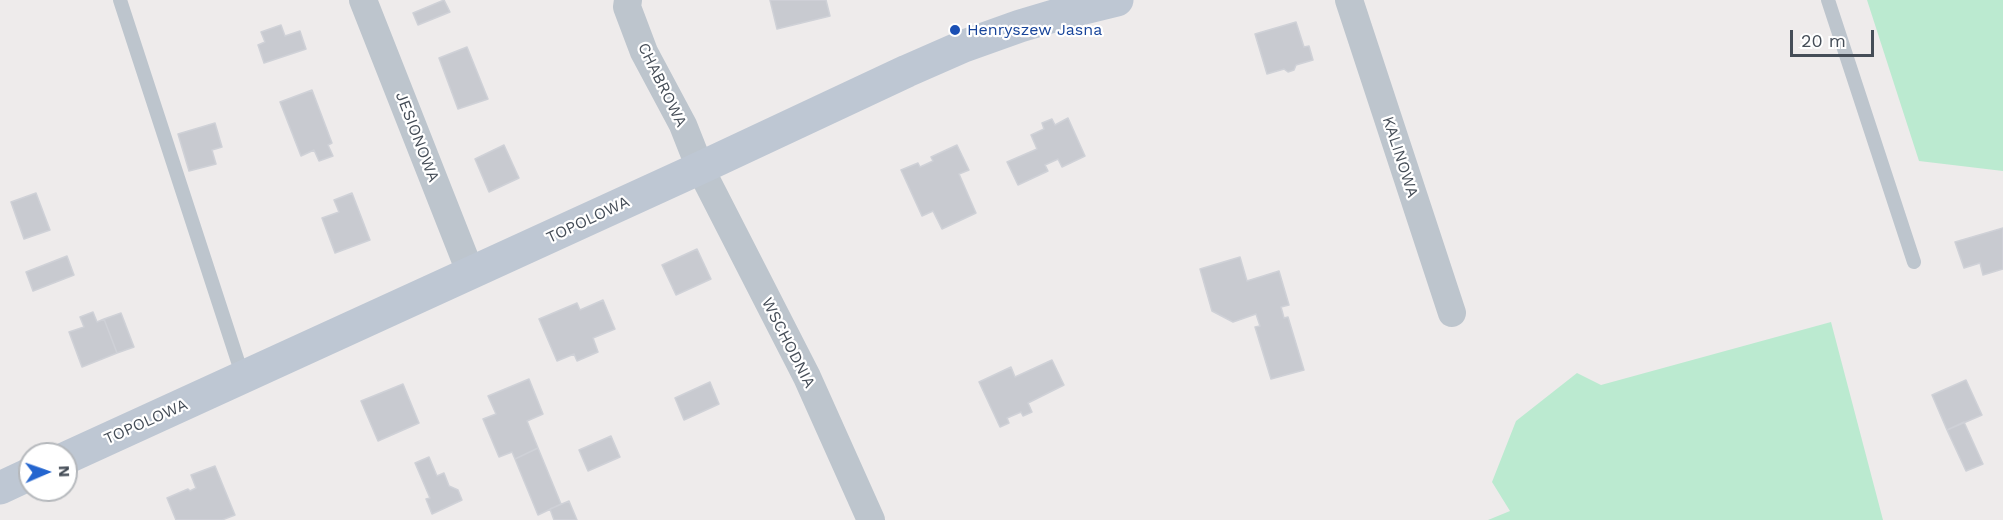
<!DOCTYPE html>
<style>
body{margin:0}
#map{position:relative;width:2003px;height:520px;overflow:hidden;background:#eeebeb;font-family:"Work Sans",sans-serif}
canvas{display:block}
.north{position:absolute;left:18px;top:442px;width:60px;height:60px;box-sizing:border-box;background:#fff;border:2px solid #b5b8bc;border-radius:50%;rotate:88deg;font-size:16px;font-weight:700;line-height:24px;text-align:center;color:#454d57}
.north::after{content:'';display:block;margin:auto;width:21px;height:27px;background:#2465cf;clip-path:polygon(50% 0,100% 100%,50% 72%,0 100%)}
.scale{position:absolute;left:1790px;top:30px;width:84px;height:27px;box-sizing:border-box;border:3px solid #454d57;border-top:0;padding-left:8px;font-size:18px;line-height:21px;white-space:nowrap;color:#454d57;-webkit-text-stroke:4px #fff;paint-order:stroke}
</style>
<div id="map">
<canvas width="2003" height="520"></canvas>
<div class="north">N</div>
<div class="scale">20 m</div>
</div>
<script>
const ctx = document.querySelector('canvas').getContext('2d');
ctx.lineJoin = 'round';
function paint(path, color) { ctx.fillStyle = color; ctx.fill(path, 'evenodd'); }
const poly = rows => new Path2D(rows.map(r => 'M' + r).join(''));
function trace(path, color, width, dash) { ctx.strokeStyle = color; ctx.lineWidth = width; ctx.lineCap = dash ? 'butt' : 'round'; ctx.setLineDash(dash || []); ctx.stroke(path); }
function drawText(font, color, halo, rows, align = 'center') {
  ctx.font = font + ' "Work Sans",sans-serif'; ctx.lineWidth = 4.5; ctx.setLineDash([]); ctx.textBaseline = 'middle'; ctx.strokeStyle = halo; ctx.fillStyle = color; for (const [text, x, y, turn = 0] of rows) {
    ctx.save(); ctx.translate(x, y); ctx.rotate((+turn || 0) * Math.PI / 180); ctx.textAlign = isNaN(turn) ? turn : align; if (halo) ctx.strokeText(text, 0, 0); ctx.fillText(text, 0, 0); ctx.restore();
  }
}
paint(poly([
 [1867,0,2003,0,2003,171,1919,161],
 [1831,322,1883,520,1488,520,1510,511,1492,482,1516,421,1577,373,1601,385]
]), '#bbead0');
const building = poly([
 [444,0,450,12,418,25,413,13,444,0],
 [770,0,826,0,830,16,777,29,770,0],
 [1296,22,1304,47,1309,46,1313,60,1296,65,1294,70,1288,72,1284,69,1267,74,1255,34,1296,22],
 [281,25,285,36,300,31,306,49,264,63,258,45,265,42,261,32,281,25],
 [467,47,488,99,458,109,439,58,467,47],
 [312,90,332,143,328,145,333,156,319,161,314,150,301,156,280,102,312,90],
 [1068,118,1085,156,1062,167,1058,159,1045,165,1048,171,1018,185,1007,162,1037,149,1031,135,1044,129,1042,123,1052,119,1055,125,1068,118],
 [215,123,222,147,212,150,216,164,189,171,178,134,215,123],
 [504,145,519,178,489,192,475,159,504,145],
 [957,145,969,170,959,174,976,213,942,229,933,211,922,216,901,170,918,163,920,167,933,161,931,157,957,145],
 [36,193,50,230,24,239,11,202,36,193],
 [352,193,370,240,335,253,322,218,339,212,334,200,352,193],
 [2003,228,2003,269,1983,275,1980,263,1964,268,1955,242,2003,228],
 [697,249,711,279,676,295,662,265,697,249],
 [67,256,74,275,33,291,26,272,67,256],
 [1240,257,1247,281,1279,271,1289,305,1281,307,1284,318,1288,317,1304,370,1271,379,1255,327,1260,326,1256,314,1233,322,1212,311,1200,269,1240,257],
 [603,300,615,329,593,338,598,352,577,361,574,354,557,361,539,319,577,303,580,310,603,300],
 [93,312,97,322,104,319,117,353,82,367,69,332,84,327,80,317,93,312],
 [121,313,134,347,117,353,104,319,121,313],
 [1052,360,1064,385,1028,403,1032,412,1023,416,1021,412,1007,418,1009,423,1000,427,979,382,1011,367,1015,377,1052,360],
 [529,379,543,414,527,421,538,448,515,459,512,452,499,457,483,419,496,414,488,396,529,379],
 [1966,380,1982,415,1947,430,1932,395,1966,380],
 [710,382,719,404,684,420,675,398,710,382],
 [403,384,419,423,378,441,361,401,403,384],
 [1964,422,1983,464,1966,471,1947,430,1964,422],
 [611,436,620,457,588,471,579,450,611,436],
 [538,448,561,504,538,515,515,459,538,448],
 [429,457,437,476,444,473,449,486,458,490,462,500,432,514,426,499,430,498,415,463,429,457],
 [215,466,235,515,222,520,176,520,167,498,188,489,190,491,196,488,191,475,215,466],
 [569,501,577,520,554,520,550,509,569,501]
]);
paint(building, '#c8cad0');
trace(building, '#cfd1d7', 1.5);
trace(poly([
 [120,0,243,377],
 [1828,0,1914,262]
]), '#bdc5cd', 14);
trace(poly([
 [363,0,471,274],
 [628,0,627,7,644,52,683,125,700,168,807,377,871,520],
 [1349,0,1452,313]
]), '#bdc5cd', 28);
trace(poly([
 [66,458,700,168,907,71,964,46,1020,26,1064,13,1117,0],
 [0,488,30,474]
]), '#bec7d3', 33);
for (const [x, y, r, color] of [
 [955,30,6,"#1a4fb4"]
]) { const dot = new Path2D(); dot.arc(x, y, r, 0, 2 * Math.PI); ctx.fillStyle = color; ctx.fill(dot); trace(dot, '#fff', 2); }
drawText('16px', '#164399', '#fff', [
 ["Henryszew Jasna",967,30]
], 'left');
drawText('16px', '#454d57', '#fff', [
 ["CHABROWA",662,85,64],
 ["JESIONOWA",417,137,69],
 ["KALINOWA",1400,157,72],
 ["TOPOLOWA",588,220,-25],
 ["WSCHODNIA",788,343,63],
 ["TOPOLOWA",146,422,-24]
]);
</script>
